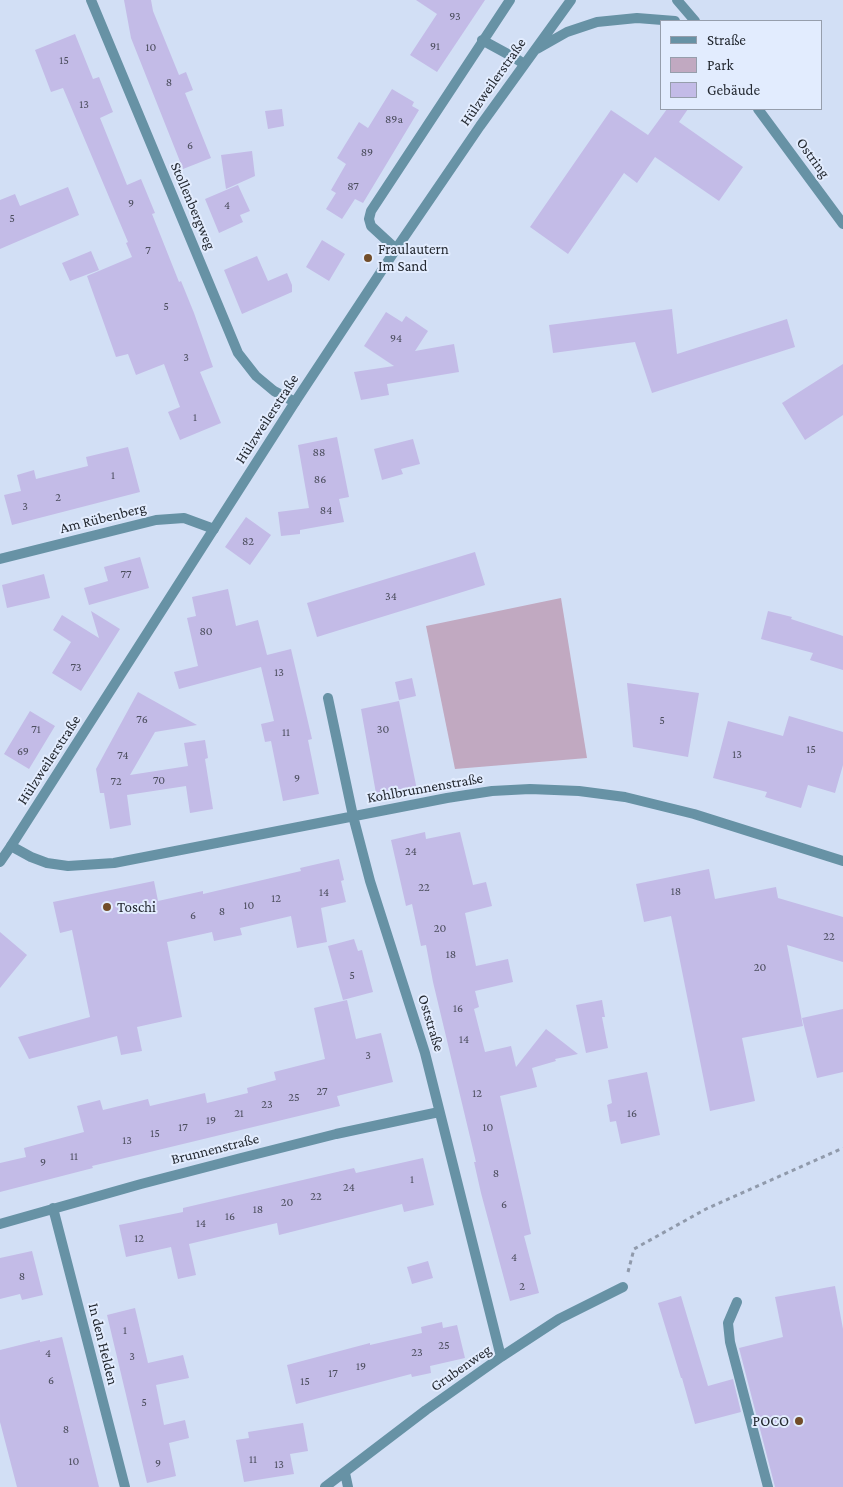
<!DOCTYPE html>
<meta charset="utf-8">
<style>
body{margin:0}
#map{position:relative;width:843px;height:1487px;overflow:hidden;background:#d2dff5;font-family:"Crimson Pro",serif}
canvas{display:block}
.legend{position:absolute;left:660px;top:20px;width:162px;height:90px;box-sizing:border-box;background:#e2ecfe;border:1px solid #969eac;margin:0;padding:6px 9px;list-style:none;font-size:15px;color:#242931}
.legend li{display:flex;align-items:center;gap:10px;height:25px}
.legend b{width:25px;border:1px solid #969eac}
</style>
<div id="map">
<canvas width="843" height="1487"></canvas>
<ul class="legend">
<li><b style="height:6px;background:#6792a5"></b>Straße</li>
<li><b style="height:14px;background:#c1a9c1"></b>Park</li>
<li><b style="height:14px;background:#c3bbe7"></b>Gebäude</li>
</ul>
</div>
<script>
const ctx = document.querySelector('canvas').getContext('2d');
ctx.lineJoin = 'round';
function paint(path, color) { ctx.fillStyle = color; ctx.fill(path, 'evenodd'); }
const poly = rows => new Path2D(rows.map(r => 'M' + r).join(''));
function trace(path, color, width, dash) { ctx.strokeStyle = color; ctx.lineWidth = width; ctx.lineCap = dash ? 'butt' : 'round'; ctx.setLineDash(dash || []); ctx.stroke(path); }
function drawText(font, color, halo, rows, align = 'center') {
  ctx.font = font + ' "Crimson Pro",serif'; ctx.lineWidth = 4; ctx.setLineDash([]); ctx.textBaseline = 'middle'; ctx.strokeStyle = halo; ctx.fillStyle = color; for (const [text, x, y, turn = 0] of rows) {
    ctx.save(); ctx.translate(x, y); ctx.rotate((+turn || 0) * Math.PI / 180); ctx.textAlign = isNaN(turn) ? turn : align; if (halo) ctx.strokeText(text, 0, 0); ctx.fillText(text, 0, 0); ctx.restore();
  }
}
paint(poly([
 [561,598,587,758,455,769,426,626]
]), '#c1a9c1');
paint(poly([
 [124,0,151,0,153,11,179,75,186,72,193,90,185,93,211,158,183,169,131,38],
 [416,0,485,0,437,72,410,55,437,14],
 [75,34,93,79,99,77,113,112,100,118,127,185,141,179,155,213,152,214,179,282,181,281,194,313,213,367,200,372,221,423,180,440,168,412,180,407,164,364,136,375,128,354,116,357,87,276,132,257,126,243,128,242,63,88,51,92,35,50],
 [392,89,414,102,412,106,419,110,363,203,355,199,342,219,326,209,336,193,331,190,346,164,337,158,359,122,368,128],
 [282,109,284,126,268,129,265,111],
 [667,109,688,109,679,122,743,167,719,201,655,157,637,183,624,173,568,254,530,227,611,110,648,135],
 [252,151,255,176,226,189,221,155],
 [238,185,250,211,240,215,243,222,219,233,205,199],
 [68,187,79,215,0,249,0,200,15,194,20,206],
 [322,240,345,254,329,281,306,267],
 [91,251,99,270,70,281,62,263],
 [257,256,268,281,287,273,292,285,292,292,242,314,224,270],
 [672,309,677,354,787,319,795,347,652,393,635,342,553,353,549,325],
 [386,312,402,322,406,316,428,331,415,351,454,344,459,372,387,384,389,395,361,400,354,372,394,366,364,346],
 [843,364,843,415,805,440,782,403],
 [337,437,349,497,339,499,344,522,300,530,300,534,281,536,278,512,309,508,298,445],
 [413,439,420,464,401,469,403,474,382,480,374,449],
 [128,447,140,492,12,525,4,495,21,491,17,475,34,470,36,479,88,466,86,457],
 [246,517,271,535,250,565,225,547],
 [475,552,485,585,317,637,307,603],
 [140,557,149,588,89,605,84,588,108,581,104,567],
 [44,574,50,598,7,608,2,585],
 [228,589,236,626,258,620,267,655,291,649,312,739,308,740,319,794,283,801,271,741,265,742,261,724,274,721,261,667,179,689,174,672,198,666,187,618,196,616,192,597],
 [91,611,120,629,81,691,52,673,71,642,53,630,62,615,99,638],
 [768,611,792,617,791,619,843,636,843,670,810,660,813,653,761,639],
 [412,678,416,696,399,700,395,682],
 [627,683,699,693,688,757,633,747],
 [138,692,197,725,155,732,130,775,188,766,184,743,205,740,208,758,205,759,213,809,190,813,186,786,127,795,131,825,110,829,104,793,100,793,96,769],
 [399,701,417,790,377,799,361,709],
 [30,711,55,726,29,769,4,754],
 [789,716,843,732,843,765,835,793,808,785,801,808,765,797,767,792,713,778,728,721,783,736],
 [425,832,426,839,460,832,473,885,486,882,492,906,465,913,476,966,508,959,513,982,475,991,479,1007,474,1009,485,1052,511,1046,516,1067,546,1029,578,1054,555,1059,556,1061,532,1068,537,1087,500,1096,531,1234,524,1236,539,1293,510,1301,481,1193,474,1162,476,1162,433,982,426,945,421,946,412,904,406,906,391,840],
 [339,859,344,880,341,881,346,902,321,908,327,942,297,948,291,916,240,928,242,935,214,941,212,932,167,942,182,1017,137,1027,142,1051,121,1055,117,1036,29,1059,18,1037,90,1017,72,930,60,933,53,902,154,881,158,901,203,891,203,894,301,871,300,868],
 [709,869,715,899,776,887,778,898,843,917,843,962,787,945,803,1026,742,1038,755,1101,710,1111,671,916,644,922,636,884],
 [0,932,27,955,0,988],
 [354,939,358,951,362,950,373,992,343,1000,328,946],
 [347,1000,356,1039,381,1033,393,1082,337,1096,340,1106,92,1166,93,1168,0,1192,0,1163,26,1157,24,1148,84,1132,77,1106,100,1100,103,1110,148,1099,150,1106,205,1093,207,1103,248,1093,247,1088,276,1080,274,1072,325,1059,314,1008],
 [602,1000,605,1017,602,1017,608,1048,586,1053,576,1005],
 [843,1009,843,1072,817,1078,802,1018],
 [647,1072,660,1135,621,1144,616,1121,610,1122,607,1105,612,1103,608,1080],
 [423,1158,434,1205,404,1212,402,1204,279,1235,277,1223,189,1244,196,1275,178,1279,171,1247,126,1257,119,1225,183,1212,183,1208,354,1168,356,1173],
 [32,1251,43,1295,22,1300,20,1294,0,1299,0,1258],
 [428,1261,433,1278,412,1284,407,1267],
 [835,1286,843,1329,843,1487,775,1487,739,1348,783,1337,775,1297],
 [681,1296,708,1386,733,1379,741,1412,695,1424,682,1378,681,1378,658,1303],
 [135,1308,148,1363,183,1355,189,1378,156,1385,164,1425,185,1420,189,1438,169,1443,176,1476,147,1483,107,1315],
 [442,1322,443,1328,457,1325,465,1358,430,1366,431,1373,412,1377,411,1374,296,1404,287,1365,370,1343,370,1345,422,1333,421,1327],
 [62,1337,99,1487,17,1487,0,1422,0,1350,40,1340,40,1342],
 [303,1423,308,1451,290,1454,294,1474,244,1482,236,1440,249,1438,248,1432]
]), '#c3bbe7');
trace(poly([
 [628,1272,634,1249,706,1209,843,1148]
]), '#909aab', 3, [4, 4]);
trace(poly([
 [482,40,515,58,524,64],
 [396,249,371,226,369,219,371,211,510,0],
 [737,1302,728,1323,730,1342,768,1487]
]), '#6792a5', 10);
trace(poly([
 [91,0,238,353,256,376,274,391,295,402],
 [0,559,156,520,184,518,214,529],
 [328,698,353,816,370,881,425,1053,501,1357],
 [11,846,31,857,47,863,68,866,114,863,447,798,492,791,530,789,579,791,625,797,694,814,843,861],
 [53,1208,125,1487],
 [0,1224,141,1184,241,1158,336,1134,439,1112],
 [345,1473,348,1487],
 [325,1487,426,1410,501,1357,559,1319,623,1287]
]), '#6792a5', 10);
trace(poly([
 [677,0,695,21],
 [537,49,567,32,597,22,637,18,675,21],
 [758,109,843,224],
 [0,862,11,846,295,402,396,249,480,126,571,0]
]), '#6792a5', 10);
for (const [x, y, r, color] of [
 [368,258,5,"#724d29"],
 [107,907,5,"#724d29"],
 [799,1421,5,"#724d29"]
]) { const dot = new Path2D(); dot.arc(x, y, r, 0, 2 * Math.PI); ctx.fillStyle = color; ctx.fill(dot); trace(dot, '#e2ecfe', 2); }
drawText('12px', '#4c4e5e', null, [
 ["93",455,16],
 ["91",435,46],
 ["10",151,47],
 ["15",64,60],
 ["8",169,82],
 ["13",84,104],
 ["89a",394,119],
 ["6",190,145],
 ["89",367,152],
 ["87",353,186],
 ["9",131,203],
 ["4",227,205],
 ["5",12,218],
 ["7",148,250],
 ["5",166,306],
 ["94",396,338],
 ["3",186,357],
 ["1",195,417],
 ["88",319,452],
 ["1",113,475],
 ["86",320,479],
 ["2",58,497],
 ["3",25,506],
 ["84",326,510],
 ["82",248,541],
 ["77",126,574],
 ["34",391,596],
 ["80",206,631],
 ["73",76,667],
 ["13",279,672],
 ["76",142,719],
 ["5",662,720],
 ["71",36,729],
 ["30",383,729],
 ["11",286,732],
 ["15",811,749],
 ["69",23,751],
 ["13",737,754],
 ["74",123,755],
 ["9",297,778],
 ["70",159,780],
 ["72",116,781],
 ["24",411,851],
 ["22",424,887],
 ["18",676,891],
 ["14",324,892],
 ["12",276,898],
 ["10",249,905],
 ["8",222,911],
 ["6",193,915],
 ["20",440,928],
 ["22",829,936],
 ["18",451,954],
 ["20",760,967],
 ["5",352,975],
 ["16",458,1008],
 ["14",464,1039],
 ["3",368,1055],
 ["27",322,1091],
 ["12",477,1093],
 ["25",294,1097],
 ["23",267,1104],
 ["21",239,1113],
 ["16",632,1113],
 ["19",211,1120],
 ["17",183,1127],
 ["10",488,1127],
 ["15",155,1133],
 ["13",127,1140],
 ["11",74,1156],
 ["9",43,1162],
 ["8",496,1173],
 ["1",412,1179],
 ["24",349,1187],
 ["22",316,1196],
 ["20",287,1202],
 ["6",504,1204],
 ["18",258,1209],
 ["16",230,1216],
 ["14",201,1223],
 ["12",139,1238],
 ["4",514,1257],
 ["8",22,1276],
 ["2",522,1286],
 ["1",125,1330],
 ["25",444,1345],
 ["23",417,1352],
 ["4",48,1353],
 ["3",132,1356],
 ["19",361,1366],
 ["17",333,1373],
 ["6",51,1380],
 ["15",305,1381],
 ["5",144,1402],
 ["8",66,1429],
 ["11",253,1459],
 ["10",74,1461],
 ["9",158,1463],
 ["13",279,1464]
]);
drawText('15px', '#242931', '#e2ecfe', [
 ["Hülzweilerstraße",493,82,-55],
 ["Ostring",813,158,54],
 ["Stollenbergweg",193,206,67],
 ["Hülzweilerstraße",267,419,-57],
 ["Am Rübenberg",103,518,-14],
 ["Hülzweilerstraße",49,760,-57],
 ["Kohlbrunnenstraße",425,788,-10],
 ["Oststraße",431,1023,73],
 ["Brunnenstraße",215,1149,-14],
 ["In den Helden",103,1344,76],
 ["Grubenweg",461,1368,-35]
]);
drawText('15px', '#242931', '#e2ecfe', [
 ["Fraulautern",378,249],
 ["Im Sand",378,266],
 ["Toschi",117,907],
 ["POCO",789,1421,"right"]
], 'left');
</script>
